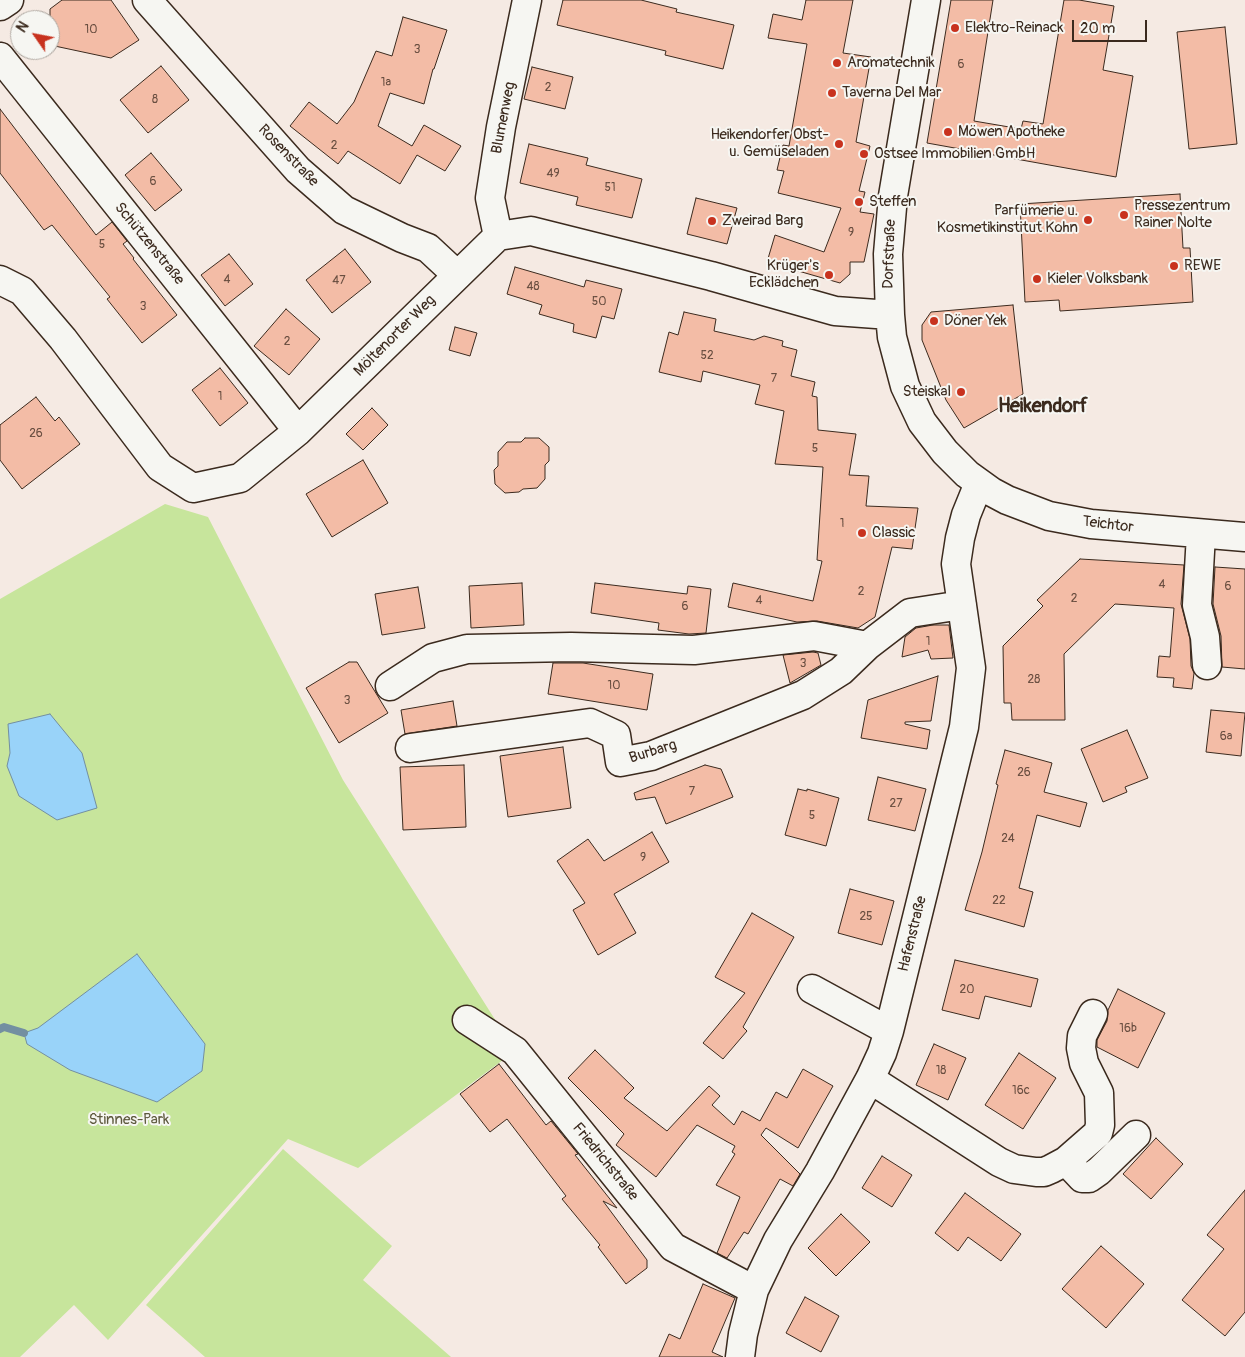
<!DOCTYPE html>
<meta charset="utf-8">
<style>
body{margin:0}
#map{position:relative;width:1245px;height:1357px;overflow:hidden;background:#f5eae3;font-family:Pangolin,sans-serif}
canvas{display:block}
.north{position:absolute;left:10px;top:10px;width:50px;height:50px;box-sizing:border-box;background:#f6f6f2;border:1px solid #aba49d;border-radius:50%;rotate:303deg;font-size:14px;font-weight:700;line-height:20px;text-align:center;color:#3b2a1e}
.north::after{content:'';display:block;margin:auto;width:18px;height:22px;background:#c8321e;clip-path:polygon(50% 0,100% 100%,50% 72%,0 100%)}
.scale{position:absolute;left:1072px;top:20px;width:75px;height:22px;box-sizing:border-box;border:2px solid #3b2a1e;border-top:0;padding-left:6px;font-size:15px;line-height:18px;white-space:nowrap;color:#3b2a1e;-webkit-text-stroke:4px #f6f6f2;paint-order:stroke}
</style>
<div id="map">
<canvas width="1245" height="1357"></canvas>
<div class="north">N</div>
<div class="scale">20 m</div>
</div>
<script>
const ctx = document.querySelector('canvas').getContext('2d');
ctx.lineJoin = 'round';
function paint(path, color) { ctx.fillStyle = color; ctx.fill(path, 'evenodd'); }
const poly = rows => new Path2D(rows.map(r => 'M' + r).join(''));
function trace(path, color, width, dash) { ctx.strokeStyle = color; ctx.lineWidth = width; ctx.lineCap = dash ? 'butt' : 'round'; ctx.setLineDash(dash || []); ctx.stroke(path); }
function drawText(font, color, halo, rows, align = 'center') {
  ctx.font = font + ' Pangolin,sans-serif'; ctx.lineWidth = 4; ctx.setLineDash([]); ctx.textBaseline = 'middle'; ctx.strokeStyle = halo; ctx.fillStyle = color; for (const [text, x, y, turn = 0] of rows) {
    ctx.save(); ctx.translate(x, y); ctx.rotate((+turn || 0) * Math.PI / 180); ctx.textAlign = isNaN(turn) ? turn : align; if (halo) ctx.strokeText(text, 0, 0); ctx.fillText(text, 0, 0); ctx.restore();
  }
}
paint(poly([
 [165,504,208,517,343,780,515,1051,358,1168,288,1139,108,1340,74,1305,20,1357,0,1357,0,599],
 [283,1149,392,1246,363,1280,451,1357,205,1357,146,1305]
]), '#c7e59c');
const water = poly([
 [50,714,82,753,97,808,57,820,19,796,7,766,10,753,8,724,50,714],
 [137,954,205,1044,202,1071,157,1102,70,1070,27,1044,24,1033,38,1028,137,954]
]);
paint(water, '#99d3f9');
trace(water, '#738fa1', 1);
trace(poly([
 [0,1029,4,1027,24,1033]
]), '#738fa1', 8);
const building = poly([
 [62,0,111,0,139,40,111,58,50,45,50,9,62,0],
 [563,0,641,0,677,9,676,12,734,25,723,69,665,55,666,51,557,25,563,0],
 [806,0,853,0,843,53,871,57,856,142,870,146,859,191,865,192,860,212,874,214,864,262,850,262,850,274,840,283,767,262,775,235,824,252,841,208,778,193,784,171,777,170,783,145,789,146,807,44,768,38,773,14,802,20,806,0],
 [951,0,993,0,974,121,1021,129,1023,121,1043,124,1064,0,1079,0,1114,6,1103,70,1133,76,1116,177,927,143,951,0],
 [403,17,447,30,434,69,433,69,424,104,390,93,378,126,412,146,424,125,461,146,445,171,417,155,400,184,348,151,338,164,290,126,309,102,337,124,354,102,376,51,392,56,403,17],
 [1225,27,1237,144,1189,149,1177,32,1225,27],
 [161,66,189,100,148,133,120,100,161,66],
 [532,67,573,77,565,109,524,99,532,67],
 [0,109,96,235,112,222,127,241,123,244,134,258,133,259,177,315,142,343,107,299,110,297,52,225,44,230,0,173,0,109],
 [529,144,588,158,586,165,642,179,632,218,576,205,578,197,520,183,529,144],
 [151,153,182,190,155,211,125,175,151,153],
 [1180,194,1183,248,1190,248,1193,302,1060,311,1059,300,1025,302,1020,204,1180,194],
 [696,198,737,208,727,244,687,234,696,198],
 [345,249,371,282,332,313,306,280,345,249],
 [229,254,253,284,225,306,201,275,229,254],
 [515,267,584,287,586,280,622,289,614,319,602,316,596,338,573,332,574,324,539,314,542,305,507,294,515,267],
 [1013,305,1023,394,964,428,946,400,922,340,922,325,931,312,1013,305],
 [286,309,320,339,289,375,254,346,286,309],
 [684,312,716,319,714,331,754,340,764,336,783,341,782,346,797,350,791,376,815,382,812,396,817,397,818,430,856,434,849,475,869,476,866,506,918,508,912,549,892,547,875,617,858,628,817,621,797,622,728,607,733,583,813,601,822,561,817,560,823,467,775,464,784,411,755,404,760,385,703,371,701,382,659,372,669,332,678,335,684,312],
 [455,327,477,333,470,356,449,350,455,327],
 [220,368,248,403,220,426,192,390,220,368],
 [36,397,55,421,59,417,80,444,22,489,0,460,0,425,36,397],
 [372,408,388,425,363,450,346,434,372,408],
 [525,438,539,438,549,447,549,461,545,465,545,479,537,488,523,489,519,492,505,493,495,484,494,470,498,466,498,452,507,442,521,442,525,438],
 [363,460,388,503,332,537,306,494,363,460],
 [1080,559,1184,565,1181,604,1190,639,1191,666,1194,673,1192,689,1173,687,1174,678,1157,677,1159,656,1170,657,1174,608,1115,604,1064,654,1065,720,1012,720,1011,703,1004,703,1003,646,1043,606,1037,600,1080,559],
 [1215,567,1245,569,1245,669,1222,667,1221,636,1213,604,1215,567],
 [522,583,524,625,471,628,469,586,522,583],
 [595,583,687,594,688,586,711,589,706,633,689,634,658,630,659,623,591,613,595,583],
 [418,587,425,628,382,635,375,594,418,587],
 [933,625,949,625,953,658,931,659,928,650,902,657,905,637,916,628,933,625],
 [813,652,818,653,821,665,790,683,783,655,813,652],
 [349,662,357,662,388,713,339,743,306,688,349,662],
 [553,663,583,663,653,674,647,710,548,694,553,663],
 [938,676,931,721,905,722,905,724,930,730,927,749,861,738,868,700,938,676],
 [453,701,457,726,405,734,401,710,453,701],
 [1211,710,1245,713,1241,756,1206,752,1211,710],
 [1127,730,1148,778,1125,787,1127,792,1103,802,1081,749,1127,730],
 [563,747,571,808,508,817,500,756,563,747],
 [1005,750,1052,763,1044,792,1087,803,1080,827,1037,815,1019,888,1033,892,1024,927,965,910,982,852,998,785,996,784,1005,750],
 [464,765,466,827,403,830,400,767,464,765],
 [705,765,721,769,733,797,666,824,655,797,636,800,634,793,705,765],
 [878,777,926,789,915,831,868,820,878,777],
 [798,789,807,791,807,789,839,798,826,846,785,835,798,789],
 [652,832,669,862,614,894,636,933,598,955,573,910,585,903,557,861,588,839,604,861,652,832],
 [850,889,894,901,882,945,838,933,850,889],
 [752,913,794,937,743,1027,747,1031,723,1059,703,1043,745,993,715,977,752,913],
 [955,960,1038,979,1031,1007,985,996,979,1019,942,1010,955,960],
 [1118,989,1165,1013,1138,1068,1097,1047,1097,1040,1107,1021,1108,1010,1118,989],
 [934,1044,966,1058,948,1100,916,1085,934,1044],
 [595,1050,634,1088,624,1098,667,1131,709,1086,720,1096,712,1105,734,1125,742,1111,760,1121,776,1092,787,1098,803,1069,833,1086,798,1148,766,1128,761,1135,800,1174,793,1186,780,1179,748,1234,744,1232,727,1258,717,1253,740,1197,716,1185,735,1154,732,1152,735,1146,697,1125,656,1177,616,1145,624,1134,568,1078,595,1050],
 [1019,1053,1056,1078,1023,1129,985,1105,1019,1053],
 [499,1064,546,1125,551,1121,578,1154,575,1155,617,1208,603,1201,647,1260,647,1268,626,1284,598,1247,600,1245,562,1199,566,1196,507,1119,490,1132,460,1094,499,1064],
 [1156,1138,1183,1164,1151,1199,1123,1174,1156,1138],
 [882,1156,912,1175,892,1207,862,1188,882,1156],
 [1245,1190,1245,1312,1225,1336,1182,1300,1224,1249,1207,1235,1245,1190],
 [965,1193,1021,1234,1001,1261,968,1237,958,1251,935,1233,965,1193],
 [841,1214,870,1242,836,1276,808,1248,841,1214],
 [1101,1246,1144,1284,1106,1328,1062,1289,1101,1246],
 [703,1284,735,1298,712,1352,723,1357,659,1357,669,1334,680,1339,703,1284],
 [805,1297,839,1316,821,1352,786,1333,805,1297]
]);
paint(building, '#f3bca6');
trace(building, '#3b2a1e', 1);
const minor = poly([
 [147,0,298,170,344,210,402,238,428,248,457,275],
 [926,0,893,196,888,254,890,315,892,337,905,386,922,422,945,452,967,474,992,492,1007,500,1049,516,1091,524,1245,537],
 [0,6,9,0],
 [0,57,298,431],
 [498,236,490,198,501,127,527,0],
 [0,280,22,291,63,339,160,467,193,488,240,478,298,431,498,236,531,231,711,276,835,311,890,315],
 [1201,534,1197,605,1205,637,1207,665],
 [390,686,433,658,467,649,571,647,694,650,814,636,867,646],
 [410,748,590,723,616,735,620,762,651,756,803,695,841,671,867,646,910,613,962,605],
 [812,989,889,1031],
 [467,1020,515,1051,673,1247,754,1290],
 [870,1079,999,1162,1014,1169,1036,1172,1044,1172,1051,1169,1066,1161,1098,1133,1100,1125,1099,1093,1084,1063,1081,1048,1082,1036,1093,1014],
 [1066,1161,1082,1178,1089,1178,1099,1171,1136,1135],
 [740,1357,743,1334,754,1290,778,1240,820,1171,870,1079,882,1053,889,1031,964,727,971,668,956,564,960,538,966,515,979,483]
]);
trace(minor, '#3b2a1e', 31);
trace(minor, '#f6f6f2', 28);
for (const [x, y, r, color] of [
 [955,28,5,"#c8321e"],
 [837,63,5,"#c8321e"],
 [832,93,5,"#c8321e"],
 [948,132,5,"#c8321e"],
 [839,144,5,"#c8321e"],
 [864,154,5,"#c8321e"],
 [859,202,5,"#c8321e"],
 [1124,215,5,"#c8321e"],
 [1088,220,5,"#c8321e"],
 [712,221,5,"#c8321e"],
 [1174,266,5,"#c8321e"],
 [829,275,5,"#c8321e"],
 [1037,279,5,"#c8321e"],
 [934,321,5,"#c8321e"],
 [961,392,5,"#c8321e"],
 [862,533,5,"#c8321e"]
]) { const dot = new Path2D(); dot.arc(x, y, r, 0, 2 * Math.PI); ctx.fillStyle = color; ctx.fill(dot); trace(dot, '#f6f6f2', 2); }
drawText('12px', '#694e40', null, [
 ["10",91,30],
 ["3",417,50],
 ["6",961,65],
 ["1a",386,83],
 ["2",548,88],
 ["8",155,100],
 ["2",334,146],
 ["49",553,174],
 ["6",153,182],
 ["51",610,188],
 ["9",851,233],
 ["5",102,245],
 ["4",227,280],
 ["47",339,281],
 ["48",533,287],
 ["50",599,302],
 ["3",143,307],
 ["2",287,342],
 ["52",707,356],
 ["7",774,379],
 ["1",220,397],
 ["26",36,434],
 ["5",815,449],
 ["1",842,524],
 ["4",1162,585],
 ["6",1228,587],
 ["2",861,592],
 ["2",1074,599],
 ["4",759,601],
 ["6",685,607],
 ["1",928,642],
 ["3",803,664],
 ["28",1034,680],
 ["10",614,686],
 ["3",347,701],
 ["6a",1226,737],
 ["26",1024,773],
 ["7",692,792],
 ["27",896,804],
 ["5",812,816],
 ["24",1008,839],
 ["9",643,858],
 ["22",999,901],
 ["25",866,917],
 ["20",967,990],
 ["16b",1128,1029],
 ["18",941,1071],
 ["16c",1021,1091]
]);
drawText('15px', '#3b2a1e', '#f6f6f2', [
 ["Elektro-Reinack",965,28],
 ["Aromatechnik",847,63],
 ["Taverna Del Mar",842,93],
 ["Möwen Apotheke",958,132],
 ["Heikendorfer Obst-",829,135,"right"],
 ["u. Gemüseladen",829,152,"right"],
 ["Ostsee Immobilien GmbH",874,154],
 ["Steffen",869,202],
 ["Pressezentrum",1134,206],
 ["Rainer Nolte",1134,223],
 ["Parfümerie u.",1078,211,"right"],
 ["Kosmetikinstitut Kohn",1078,228,"right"],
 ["Zweirad Barg",722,221],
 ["Krüger's",819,266,"right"],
 ["Ecklädchen",819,283,"right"],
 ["REWE",1184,266],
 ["Kieler Volksbank",1047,279],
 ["Döner Yek",944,321],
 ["Steiskal",951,392,"right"],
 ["Classic",872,533]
], 'left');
drawText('15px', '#3b2a1e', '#f6f6f2', [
 ["Blumenweg",504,118,-79],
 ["Rosenstraße",288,156,46],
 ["Schützenstraße",149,244,51],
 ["Dorfstraße",890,254,-88],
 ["Möltenorter Weg",395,336,-45],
 ["Teichtor",1108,525,7],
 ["Burbarg",653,752,-17],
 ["Hafenstraße",913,934,-76],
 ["Friedrichstraße",605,1162,51]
]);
drawText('15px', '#5e593e', '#f6f6f2', [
 ["Stinnes-Park",129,1120]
]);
drawText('bold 20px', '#3b2a1e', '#f6f6f2', [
 ["Heikendorf",1043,407]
]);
</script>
